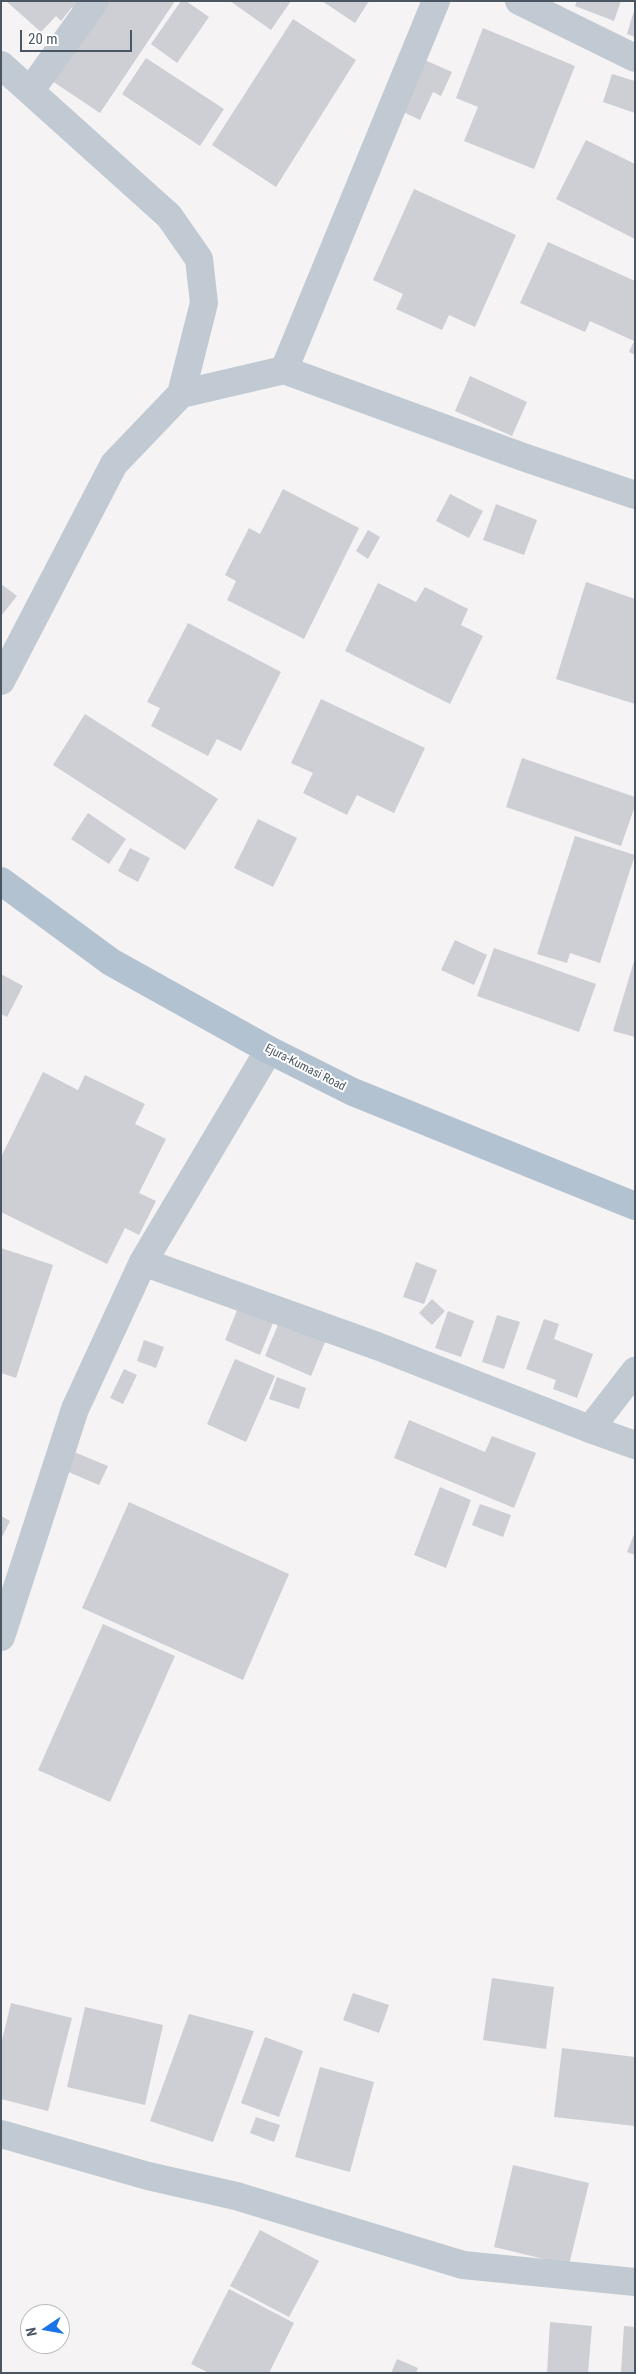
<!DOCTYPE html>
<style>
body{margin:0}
#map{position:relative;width:636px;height:2374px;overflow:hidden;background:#f5f3f3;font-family:"Roboto Condensed",sans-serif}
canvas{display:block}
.frame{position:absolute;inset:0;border:2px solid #4a5661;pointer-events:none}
.north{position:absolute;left:20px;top:2304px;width:50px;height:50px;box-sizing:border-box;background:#fff;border:1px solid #b7bbc0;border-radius:50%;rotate:258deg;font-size:14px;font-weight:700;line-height:20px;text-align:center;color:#4a5661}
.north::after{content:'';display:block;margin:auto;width:18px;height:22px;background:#1a73e8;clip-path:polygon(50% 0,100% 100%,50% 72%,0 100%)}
.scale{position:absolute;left:20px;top:30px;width:112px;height:22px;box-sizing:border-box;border:2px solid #4a5661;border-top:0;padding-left:6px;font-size:15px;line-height:18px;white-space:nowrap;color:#4a5661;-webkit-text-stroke:4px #fff;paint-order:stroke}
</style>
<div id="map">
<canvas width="636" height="2374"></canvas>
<div class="frame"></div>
<div class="north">N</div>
<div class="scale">20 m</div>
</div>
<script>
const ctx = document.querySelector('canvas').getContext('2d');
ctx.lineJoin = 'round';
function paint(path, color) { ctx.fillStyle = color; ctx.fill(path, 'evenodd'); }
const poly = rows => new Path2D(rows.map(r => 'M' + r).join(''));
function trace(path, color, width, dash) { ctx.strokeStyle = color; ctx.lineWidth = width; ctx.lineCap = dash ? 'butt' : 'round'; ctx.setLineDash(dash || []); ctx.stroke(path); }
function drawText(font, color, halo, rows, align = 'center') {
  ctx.font = font + ' "Roboto Condensed",sans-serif'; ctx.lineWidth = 4; ctx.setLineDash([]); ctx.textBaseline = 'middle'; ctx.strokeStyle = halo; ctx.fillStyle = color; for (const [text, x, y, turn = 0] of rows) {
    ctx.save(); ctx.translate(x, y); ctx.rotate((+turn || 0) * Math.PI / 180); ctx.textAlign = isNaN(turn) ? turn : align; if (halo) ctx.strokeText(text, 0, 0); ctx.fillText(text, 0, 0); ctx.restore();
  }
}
paint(poly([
 [6,1,87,1,78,12,72,7,61,21,56,16,41,32],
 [105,1,175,1,100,113,52,81],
 [181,1,186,1,209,17,177,63,151,44],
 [230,1,291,1,271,30],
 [322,1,369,1,355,23],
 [577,1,621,1,614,21,575,6],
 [634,11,635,11,635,37,627,34],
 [293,19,356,60,276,187,212,145],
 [483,28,575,66,534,169,464,141,478,107,456,98],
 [418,57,452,72,441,96,433,92,420,120,395,108],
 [146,58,224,109,200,146,122,94],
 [612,74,635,81,635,113,603,102],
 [586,140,635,164,635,239,556,199],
 [414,189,516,235,475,327,449,315,442,330,396,309,403,294,373,280],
 [548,242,635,281,635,355,629,352,634,341,590,321,585,332,520,303],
 [470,376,527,402,512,436,455,411],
 [283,489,359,528,304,639,227,600,236,581,225,575,249,528,260,534],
 [450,494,483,511,469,538,436,521],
 [496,504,537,520,524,555,483,540],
 [368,530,380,537,368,559,356,551],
 [586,582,635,599,635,704,556,679],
 [378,583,416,602,425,587,468,609,461,625,483,636,450,704,345,651],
 [1,584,17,596,1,616],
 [188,623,281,672,241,751,217,739,208,756,151,726,160,708,147,702],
 [321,699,425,748,394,813,357,795,347,815,303,793,313,773,291,763],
 [85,714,218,799,185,850,53,765],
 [522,758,635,797,635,806,621,846,506,807],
 [88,813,126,839,109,864,71,839],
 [258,819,297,838,273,887,234,868],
 [575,836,635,855,600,963,570,953,567,963,537,954],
 [130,848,150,858,138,882,118,871],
 [455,940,487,955,474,985,441,970],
 [494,948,596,984,579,1032,477,996],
 [635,958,635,1037,613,1031],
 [1,974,23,986,7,1017,1,1014],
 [43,1072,78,1090,85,1075,145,1104,135,1124,166,1139,139,1193,156,1201,139,1235,125,1228,107,1264,1,1212,1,1157],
 [1,1248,53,1265,16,1378,1,1373],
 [416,1262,437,1270,424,1304,403,1297],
 [432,1299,445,1311,432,1325,419,1313],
 [238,1308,273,1323,260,1355,225,1340],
 [448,1311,474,1321,461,1357,435,1348],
 [282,1315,328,1335,311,1376,265,1356],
 [497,1315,520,1322,504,1369,482,1362],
 [544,1319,559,1324,554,1339,593,1354,577,1398,553,1389,556,1380,526,1369],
 [144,1340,164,1347,156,1368,137,1361],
 [235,1359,275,1376,246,1442,207,1424],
 [124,1369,137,1375,123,1404,110,1398],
 [277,1377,306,1388,299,1409,269,1399],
 [409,1420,485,1452,492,1436,536,1453,514,1508,394,1458],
 [74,1452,108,1466,99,1485,66,1471],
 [440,1487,471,1500,446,1568,414,1555],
 [129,1502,289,1574,243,1680,82,1608],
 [480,1504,511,1515,503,1537,472,1525],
 [1,1516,10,1521,1,1539],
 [635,1532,635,1555,627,1552],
 [103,1624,175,1656,110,1802,38,1770],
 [492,1978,554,1987,546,2049,483,2040],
 [353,1993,389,2005,379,2033,343,2020],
 [11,2003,72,2018,48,2111,1,2099,1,2044],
 [85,2007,163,2025,145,2105,67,2087],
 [189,2014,254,2031,213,2142,150,2121],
 [265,2037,303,2051,279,2117,241,2103],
 [562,2048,635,2057,635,2126,554,2117],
 [320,2067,374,2082,350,2172,295,2157],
 [256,2117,280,2125,274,2142,250,2133],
 [513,2165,589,2183,569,2265,494,2247],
 [260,2230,319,2261,289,2317,230,2286],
 [229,2289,294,2323,269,2373,209,2373,191,2364],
 [550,2322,592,2326,588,2373,547,2373],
 [624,2326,635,2327,635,2373,621,2373],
 [397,2359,418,2368,416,2373,391,2373]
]), '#cdcfd5');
trace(poly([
 [519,1,635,58],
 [1,65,169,216,199,259,204,303,181,394,114,464,1,681],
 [30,91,95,1],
 [284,370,436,1],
 [181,394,284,370,523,457,635,495],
 [143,1262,377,1346,590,1429],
 [635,1371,590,1429,635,1445],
 [1,1637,75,1409,143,1262,269,1050],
 [1,2134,148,2176,236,2196,463,2265,635,2282]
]), '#c1cad2', 28);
trace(poly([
 [1,881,111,962,269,1050,353,1092,635,1206]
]), '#b3c2d1', 28);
drawText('12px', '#4a5661', '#fff', [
 ["Ejura-Kumasi Road",305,1068,27]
]);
</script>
